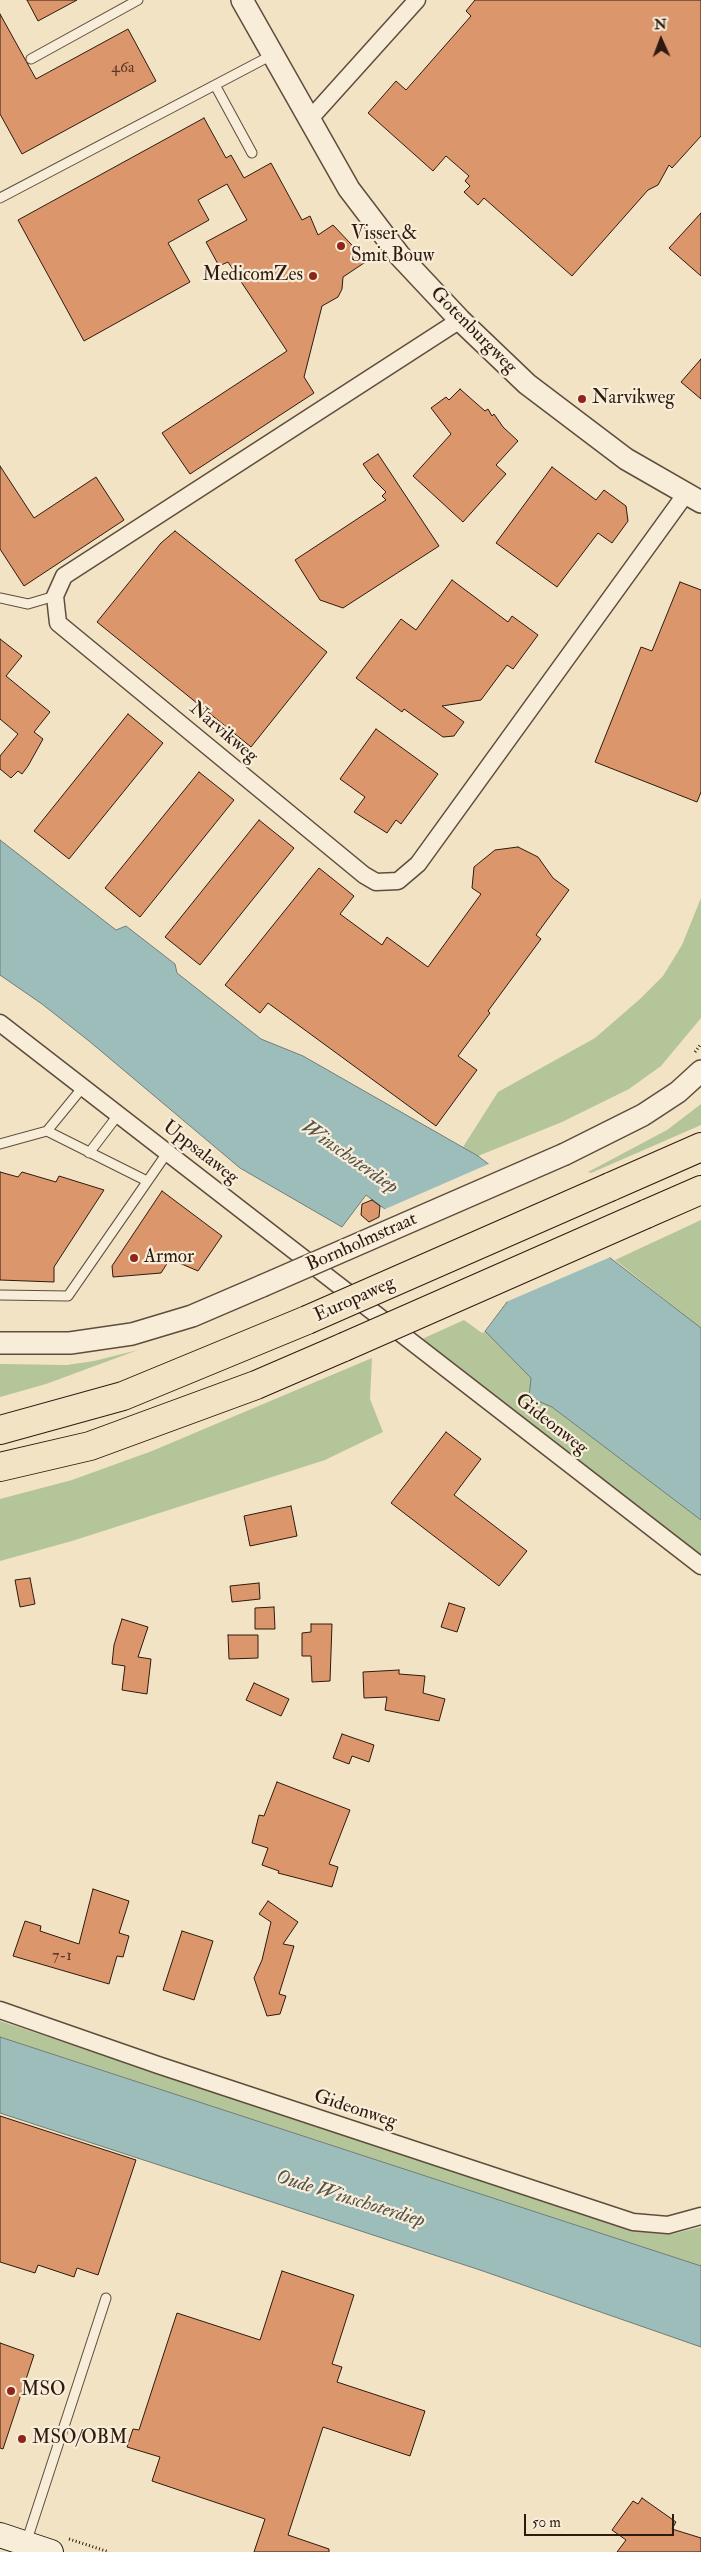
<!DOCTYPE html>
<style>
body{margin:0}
#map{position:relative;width:701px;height:2552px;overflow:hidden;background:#f2e3c5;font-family:"IM FELL Double Pica",serif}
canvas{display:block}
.north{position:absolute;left:636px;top:15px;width:50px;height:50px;-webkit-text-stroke:4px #f7edd9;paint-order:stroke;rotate:358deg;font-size:14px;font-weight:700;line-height:20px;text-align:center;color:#2f1a0f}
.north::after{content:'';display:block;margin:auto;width:18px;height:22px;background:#2f1a0f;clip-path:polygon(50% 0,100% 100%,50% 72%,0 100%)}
.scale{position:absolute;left:524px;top:2514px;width:150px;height:22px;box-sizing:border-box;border:2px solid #2f1a0f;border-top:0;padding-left:6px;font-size:15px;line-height:18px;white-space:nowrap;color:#2f1a0f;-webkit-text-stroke:4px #f7edd9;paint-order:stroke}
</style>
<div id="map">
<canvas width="701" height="2552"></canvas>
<div class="north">N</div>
<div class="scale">50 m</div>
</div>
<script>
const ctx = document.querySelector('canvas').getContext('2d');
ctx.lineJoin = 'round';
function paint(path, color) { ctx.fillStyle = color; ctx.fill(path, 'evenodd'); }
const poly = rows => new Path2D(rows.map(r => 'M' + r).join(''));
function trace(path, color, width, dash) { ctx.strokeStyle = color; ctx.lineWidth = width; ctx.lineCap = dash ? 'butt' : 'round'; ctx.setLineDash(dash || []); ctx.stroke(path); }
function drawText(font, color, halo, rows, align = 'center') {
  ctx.font = font + ' "IM FELL Double Pica",serif'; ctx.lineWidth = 4.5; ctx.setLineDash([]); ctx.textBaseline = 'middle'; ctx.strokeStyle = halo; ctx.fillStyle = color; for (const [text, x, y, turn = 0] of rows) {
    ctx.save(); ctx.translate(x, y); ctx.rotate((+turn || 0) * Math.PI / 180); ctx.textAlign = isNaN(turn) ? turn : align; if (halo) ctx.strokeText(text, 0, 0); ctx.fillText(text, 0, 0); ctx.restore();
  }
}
paint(poly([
 [701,898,701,1018,661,1066,629,1089,562,1122,478,1156,463,1147,498,1092,595,1038,640,999,663,976,682,945],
 [701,1104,701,1125,591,1173,588,1172,667,1130],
 [701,1220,701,1328,615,1260],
 [464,1320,482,1333,485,1331,532,1378,530,1397,552,1407,701,1520,701,1559,422,1339],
 [138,1350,46,1384,0,1397,0,1364,67,1365,94,1361],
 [372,1358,370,1399,383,1432,325,1460,72,1541,0,1561,0,1499,72,1480,152,1451],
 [0,2021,634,2230,672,2234,701,2227,701,2266,0,2037]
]), '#b4c59a');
const water = poly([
 [0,840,116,930,126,926,175,964,177,973,261,1039,303,1056,478,1156,701,1328,701,1520,552,1407,529,1397,531,1378,485,1331,507,1302,506,1299,366,1195,342,1227,240,1168,89,1041,42,1004,0,975,0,840],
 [0,2037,701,2266,701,2347,480,2270,0,2113,0,2037]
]);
paint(water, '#9dbdbb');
trace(water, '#717c76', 1);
paint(poly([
 [491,1163,613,1256,506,1302,483,1333,482,1330,504,1301,383,1210]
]), '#f2e3c5');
const building = poly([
 [27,0,77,0,38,21,27,0],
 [475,0,701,0,701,136,672,168,669,165,658,185,648,190,572,276,484,198,478,205,464,192,470,186,465,181,469,176,446,156,433,171,368,113,396,81,406,90,471,16,466,11,475,0],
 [0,14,36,79,128,29,156,81,22,154,0,114,0,14],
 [204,118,226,158,231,155,244,178,271,163,302,220,310,216,318,235,333,225,367,261,343,277,342,289,338,297,322,306,304,377,314,393,190,474,162,433,287,351,228,262,219,266,206,242,247,220,227,184,198,200,209,220,168,243,190,282,84,341,18,220,204,118],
 [701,213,701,276,669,248,701,213],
 [701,359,701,399,681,382,701,359],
 [460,389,485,411,488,409,492,416,494,414,503,427,518,441,496,465,506,474,463,522,413,476,451,434,431,408,446,397,449,400,460,389],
 [378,454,439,546,343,608,320,600,295,560,386,500,382,496,386,492,374,480,363,464,378,454],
 [0,466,34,518,96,477,124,520,24,586,0,549,0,466],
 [552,467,596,500,604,490,626,506,628,521,612,543,598,533,557,587,496,543,552,467],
 [175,531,327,652,251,747,97,622,161,543,175,531],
 [452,580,508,622,512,616,538,635,513,669,507,665,481,700,442,706,464,722,454,736,443,737,404,709,402,712,356,678,401,619,416,630,452,580],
 [680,582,701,590,701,792,697,802,595,762,641,647,652,651,680,582],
 [0,639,22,656,6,676,50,712,34,732,43,739,28,766,22,774,18,771,11,778,0,769,0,756,18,734,0,719,0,639],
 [128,714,163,743,69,859,34,831,128,714],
 [376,729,438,774,401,824,396,820,387,833,354,812,365,797,340,779,376,729],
 [199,772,234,800,140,917,105,888,199,772],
 [259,820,294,848,200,965,165,937,259,820],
 [518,847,538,857,553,878,569,890,536,935,541,939,488,1011,490,1013,458,1056,477,1070,436,1126,268,1003,260,1013,225,985,319,868,354,896,340,914,382,945,387,937,428,967,481,894,472,888,474,867,495,850,518,847],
 [0,1172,18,1177,22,1172,56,1182,59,1176,104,1190,54,1267,54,1282,0,1280,0,1172],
 [162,1191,222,1236,198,1271,170,1259,161,1273,113,1277,112,1266,162,1191],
 [372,1200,380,1206,379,1217,369,1222,361,1215,362,1204,372,1200],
 [446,1432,481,1459,454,1495,527,1551,499,1586,391,1503,446,1432],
 [291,1506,297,1536,250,1546,244,1516,291,1506],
 [30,1578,35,1604,20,1607,15,1580,30,1578],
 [259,1583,260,1599,232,1602,230,1586,259,1583],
 [449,1603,465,1608,457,1632,441,1627,449,1603],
 [274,1607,275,1629,255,1629,255,1608,274,1607],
 [122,1619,148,1627,138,1657,151,1659,147,1694,122,1690,125,1666,112,1664,114,1645,122,1619],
 [311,1624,332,1624,330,1681,312,1682,311,1656,302,1656,302,1633,311,1632,311,1624],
 [228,1635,258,1635,258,1658,229,1659,228,1635],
 [399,1670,399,1674,425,1676,423,1693,445,1699,439,1721,385,1710,387,1697,364,1698,363,1672,399,1670],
 [254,1683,289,1699,281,1716,246,1700,254,1683],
 [342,1734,374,1745,369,1762,352,1756,349,1764,333,1758,342,1734],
 [277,1782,350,1810,329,1864,338,1867,332,1887,278,1873,279,1871,262,1865,268,1848,252,1843,259,1815,264,1816,277,1782],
 [93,1889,129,1901,119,1933,129,1936,123,1957,117,1956,109,1984,13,1956,25,1921,41,1926,40,1931,79,1944,93,1889],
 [268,1901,298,1922,283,1944,294,1946,279,1994,286,1996,280,2014,267,2016,254,1978,262,1960,271,1922,259,1914,268,1901],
 [182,1931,213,1941,194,2000,163,1990,182,1931],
 [0,2116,136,2160,98,2275,77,2268,74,2277,38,2265,35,2273,0,2262,0,2116],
 [282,2271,354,2295,332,2364,342,2367,337,2382,425,2411,410,2456,323,2427,288,2535,329,2549,329,2552,254,2552,265,2519,152,2481,160,2457,127,2447,133,2429,139,2430,177,2313,260,2340,282,2271],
 [0,2343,34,2355,3,2449,0,2448,0,2343],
 [642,2498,676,2522,672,2529,701,2538,701,2552,617,2552,626,2540,612,2530,633,2501,638,2504,642,2498]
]);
paint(building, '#dc966c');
trace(building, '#2f1a0f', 1);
const service = poly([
 [31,59,138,0],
 [215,85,252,153],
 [0,198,272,55],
 [0,598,28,604,55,596],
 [47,1131,147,1181],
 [0,1144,47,1131,83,1087],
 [89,1153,118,1115],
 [0,1295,68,1296,167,1153],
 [26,2543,106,2298]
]);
const minor = poly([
 [308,121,417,0],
 [460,320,64,576,55,596,58,623,364,875,376,882,398,881,418,864,685,495],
 [0,1023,701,1566],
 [0,2010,158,2065,633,2222,668,2225,701,2216]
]);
const tertiary = poly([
 [242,0,349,189,400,256,460,320,527,384,626,459,701,502],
 [565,1154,643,1115,678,1092,701,1071],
 [0,1343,70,1343,132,1334,192,1316,262,1286]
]);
const secondary = poly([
 [0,2535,51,2552]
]);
const trunk = poly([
 [610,1187,701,1147],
 [646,1214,701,1190],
 [0,1430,123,1396,307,1320],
 [0,1467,90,1446,256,1385,344,1347]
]);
trace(service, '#604c3c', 11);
trace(minor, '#604c3c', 19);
trace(tertiary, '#604c3c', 24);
trace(secondary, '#2f1a0f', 26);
trace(trunk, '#2f1a0f', 30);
trace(poly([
 [695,1052,701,1044],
 [69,2539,109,2552]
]), '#2f1a0f', 3, [1, 2.5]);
trace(service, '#f7edd9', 9);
trace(minor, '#f7edd9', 16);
trace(tertiary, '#f7edd9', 21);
trace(secondary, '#f7edd9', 24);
trace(trunk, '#f2e3c5', 28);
const tertiaryBridge = poly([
 [262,1286,565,1154]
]);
const trunkBridge = poly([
 [307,1320,610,1187],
 [344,1347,646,1214]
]);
trace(tertiaryBridge, '#604c3c', 24, []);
trace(trunkBridge, '#2f1a0f', 30, []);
trace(tertiaryBridge, '#f7edd9', 21);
trace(trunkBridge, '#f2e3c5', 28);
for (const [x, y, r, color] of [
 [341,246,5,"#8f2418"],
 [313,276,5,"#8f2418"],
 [582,399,5,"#8f2418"],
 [134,1258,5,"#8f2418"],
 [11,2391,5,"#8f2418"],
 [22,2439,5,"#8f2418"]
]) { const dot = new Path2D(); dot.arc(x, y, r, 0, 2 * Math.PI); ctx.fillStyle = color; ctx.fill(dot); trace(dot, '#f7edd9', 2); }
drawText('16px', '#5a3926', null, [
 ["46a",123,69],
 ["7-1",62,1957]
]);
drawText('19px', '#2f1a0f', '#f7edd9', [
 ["Visser &",351,235],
 ["Smit Bouw",351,257],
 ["MedicomZes",303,276,"right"],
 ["Narvikweg",592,399],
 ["Armor",144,1258],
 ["MSO",21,2391],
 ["MSO/OBM",32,2439]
], 'left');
drawText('19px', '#2f1a0f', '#f7edd9', [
 ["Gotenburgweg",473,331,45],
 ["Narvikweg",223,733,40],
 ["Uppsalaweg",200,1153,38],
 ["Bornholmstraat",362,1243,-24],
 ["Europaweg",355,1300,-24],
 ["Gideonweg",551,1425,38],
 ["Gideonweg",355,2110,18]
]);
drawText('italic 20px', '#56534b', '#f7edd9', [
 ["Winschoterdiep",349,1158,35],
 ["Oude Winschoterdiep",350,2200,17]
]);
</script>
